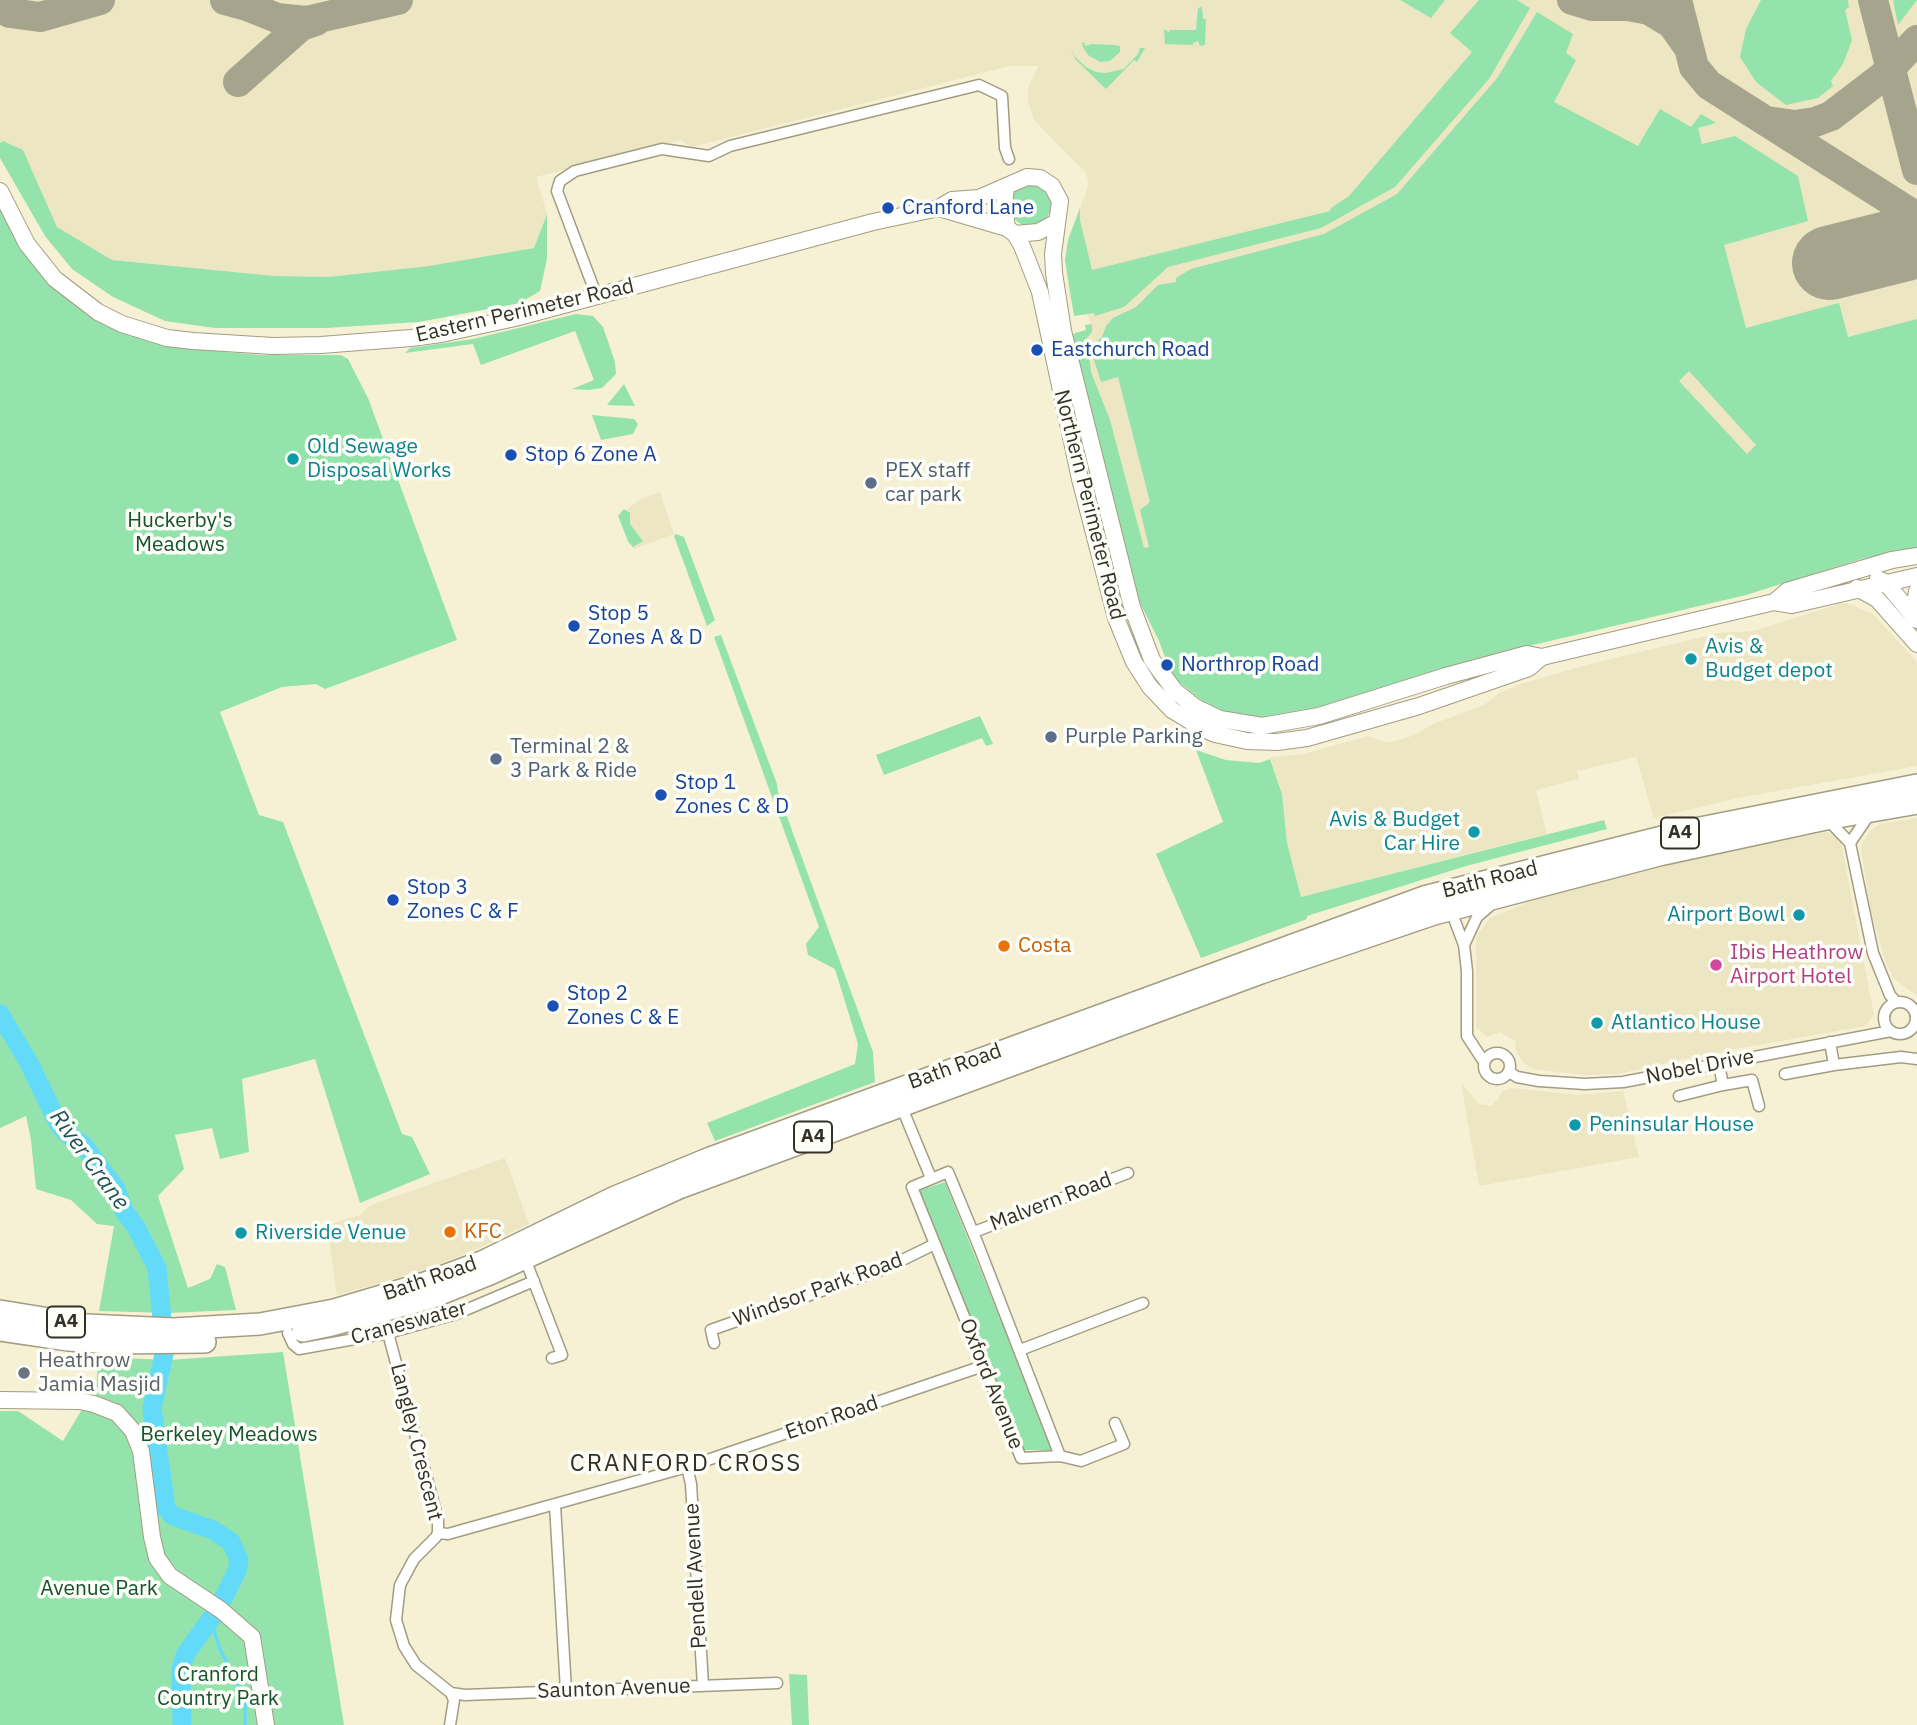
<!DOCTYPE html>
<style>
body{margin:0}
canvas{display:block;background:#f6f1d4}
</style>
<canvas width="1917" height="1725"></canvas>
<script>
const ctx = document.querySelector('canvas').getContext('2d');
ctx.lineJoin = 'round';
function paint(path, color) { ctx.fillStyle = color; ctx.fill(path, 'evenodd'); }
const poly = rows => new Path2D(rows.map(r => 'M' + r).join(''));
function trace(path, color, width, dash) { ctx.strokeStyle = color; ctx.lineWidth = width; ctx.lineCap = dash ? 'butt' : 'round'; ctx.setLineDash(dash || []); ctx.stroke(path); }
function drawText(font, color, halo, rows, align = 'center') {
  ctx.font = font + ' "IBM Plex Sans",sans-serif'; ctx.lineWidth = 7; ctx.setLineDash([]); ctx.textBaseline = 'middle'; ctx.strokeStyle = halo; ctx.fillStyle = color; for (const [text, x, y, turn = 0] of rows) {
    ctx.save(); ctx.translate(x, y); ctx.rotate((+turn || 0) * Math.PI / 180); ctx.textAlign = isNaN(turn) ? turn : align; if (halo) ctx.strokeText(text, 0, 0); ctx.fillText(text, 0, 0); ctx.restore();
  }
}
paint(poly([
 [0,0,1917,0,1917,549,1865,558,1173,643,1079,345,1091,329,1088,316,1070,300,1065,260,1068,240,1089,184,1086,173,1034,120,1028,101,1028,88,1038,66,1010,66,692,147,680,140,536,177,547,214,534,248,429,266,327,277,275,276,112,260,57,227,23,150,3,142,0,143],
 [660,492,674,534,634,549,627,541,621,513,643,498],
 [1842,603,1852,605,1873,614,1917,662,1917,766,1738,798,1654,818,1636,757,1577,771,1579,779,1536,790,1547,834,1301,897,1287,843,1282,794,1270,757,1304,754,1368,736,1387,743,1412,736,1433,724,1484,705,1498,694,1520,684,1594,663,1719,633,1753,631],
 [1917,818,1917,996,1894,979,1885,961,1871,911,1861,850,1863,841,1870,831,1880,824],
 [1827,832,1836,835,1841,842,1874,1015,1865,1026,1708,1054,1618,1074,1586,1075,1533,1069,1523,1062,1516,1051,1515,1041,1500,1032,1487,1037,1476,1027,1476,937,1490,918,1539,898,1692,859],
 [1461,1083,1479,1104,1492,1106,1504,1090,1512,1088,1577,1095,1623,1091,1639,1157,1479,1186],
 [505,1158,529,1224,477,1249,421,1271,337,1295,327,1225,360,1215,371,1205]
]), '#ece6c2');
paint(poly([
 [1400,0,1445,0,1431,18],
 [1479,0,1517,0,1530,8,1489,79,1395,187,1321,228,1168,267,1124,307,1095,316,1094,313,1074,316,1065,260,1068,240,1080,208,1080,220,1092,270,1330,211,1331,208,1349,196,1472,52,1450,33],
 [1761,0,1848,0,1849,7,1845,10,1852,40,1843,64,1831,81,1833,86,1818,98,1786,105,1756,82,1740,57,1746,29],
 [1893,0,1917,0,1898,25],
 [1202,7,1203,19,1206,19,1205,45,1200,46,1198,41,1193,43,1193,45,1165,44,1164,30,1167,30,1168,33,1170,30,1196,30,1198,8],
 [1537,12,1573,34,1566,53,1576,60,1554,102,1638,146,1660,109,1691,127,1701,114,1716,123,1698,128,1702,144,1735,136,1798,176,1808,221,1724,245,1746,328,1839,303,1848,337,1917,319,1917,549,1865,558,1746,595,1533,645,1434,673,1334,704,1294,713,1260,718,1232,715,1206,704,1172,676,1159,641,1138,599,1071,337,1075,333,1086,330,1085,325,1092,324,1092,332,1084,341,1088,345,1091,372,1110,420,1144,548,1149,547,1140,510,1150,502,1118,377,1101,382,1093,357,1095,343,1102,337,1106,326,1113,318,1136,307,1158,285,1176,282,1176,278,1191,269,1324,234,1397,194,1498,77],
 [1689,371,1756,445,1747,454,1679,381],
 [1084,42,1085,46,1092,44,1114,45,1120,46,1120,52,1110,61,1100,62,1088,55,1083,47,1082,43],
 [1070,46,1075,57,1086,67,1096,72,1105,73,1124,69,1138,54,1140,48,1145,48,1137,62,1134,60,1106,89,1075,59],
 [3,141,23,150,57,227,112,260,275,276,328,277,429,266,534,248,547,214,547,259,540,291,520,303,419,322,327,328,215,328,165,321,113,297,72,269,45,236,0,158,0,143],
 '1009 205a21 21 0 1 1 42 0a21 21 0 1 1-42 0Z',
 [0,210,23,251,56,290,91,317,125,333,190,349,261,355,341,355,348,359,368,398,457,640,325,689,316,684,282,687,220,712,259,815,283,822,402,1134,412,1137,430,1174,360,1203,315,1059,242,1079,249,1152,220,1159,212,1128,175,1135,184,1169,158,1196,188,1288,210,1279,217,1264,225,1267,236,1310,168,1313,99,1311,114,1226,97,1224,71,1200,36,1189,31,1140,26,1116,0,1128],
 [576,314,593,316,603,327,615,362,616,374,602,388,588,390,572,389,594,380,575,331,481,365,473,344,405,353,410,348,473,339],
 [624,384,635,406,607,405],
 [592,415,634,419,638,424,633,434,601,440],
 [624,509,630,513,630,524,643,541,633,547,628,541,618,516],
 [676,534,684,537,715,620,707,626,674,536],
 [721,635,777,784,778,792,873,1052,875,1082,715,1141,707,1123,855,1064,858,1044,835,969,808,955,806,944,819,927,714,637],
 [980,716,993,744,986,746,982,738,884,775,876,755],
 [1196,750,1226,760,1259,763,1270,759,1282,794,1287,843,1301,897,1604,820,1607,829,1466,866,1307,916,1307,919,1201,958,1156,854,1223,822],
 [945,1182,1052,1448,1050,1450,1023,1450,1020,1446,919,1193,921,1190],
 [283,1352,344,1725,271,1725,257,1637,245,1650,259,1725,0,1725,0,1411,18,1411,63,1441,81,1411,96,1399,98,1357,169,1360],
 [789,1674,807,1675,809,1725,792,1725]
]), '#95e3ac');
trace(poly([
 [211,1620,219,1647,245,1698,245,1725]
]), '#63dbf8', 3.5);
trace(poly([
 [0,1014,29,1063,58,1123,65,1132,84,1146,116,1189,124,1211,136,1227,157,1268,165,1350,152,1408,166,1508,173,1516,213,1530,231,1542,239,1560,237,1571,223,1599],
 [182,1725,181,1669,185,1655,218,1609]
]), '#63dbf8', 19);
trace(poly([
 [225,0,247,6,277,18,306,21,398,0],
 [1572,0,1592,6,1628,6,1649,10,1672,24,1687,45],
 [1677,0,1694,67,1709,85,1917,217],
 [1873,0,1917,170],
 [0,8,10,13,40,17,100,0],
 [238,82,301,26,316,21],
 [1767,121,1795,125,1815,122,1831,116,1882,77,1917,40]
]), '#a7a48e', 30);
trace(poly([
 [1829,263,1917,241]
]), '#a7a48e', 74);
const street = poly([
 [597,297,557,191,560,181,575,171,662,149,709,156,730,146,979,85,1002,96,1005,148,1009,159],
 [1827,819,1850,843,1873,953,1890,995,1896,1002],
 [1850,843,1871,812],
 [1450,908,1464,945,1467,971,1467,1036,1484,1062],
 [1464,945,1477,917,1493,903],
 '1884 1018a16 16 0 1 1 32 0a16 16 0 1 1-32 0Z',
 [1830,1042,1834,1065,1901,1057,1917,1059],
 '1484 1066a13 13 0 1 1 26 0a13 13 0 1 1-26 0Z',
 [1719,1065,1723,1085,1752,1080,1759,1106],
 [1509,1072,1517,1077,1539,1081,1585,1084,1623,1082,1891,1031],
 [1785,1074,1834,1065],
 [1679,1096,1723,1085],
 [900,1103,931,1178],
 [948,1172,979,1247,1060,1456,1021,1458,912,1187,948,1172],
 [974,1232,1128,1173],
 [524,1256,562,1355,552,1358],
 [288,1333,293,1344,299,1349,388,1333,456,1314,534,1281],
 [388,1333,438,1520,438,1533,436,1537,414,1559,400,1585,396,1620,404,1646,416,1665,451,1693,454,1700,450,1725],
 [714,1343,711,1330,886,1268,935,1244],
 [1020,1350,1143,1303],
 [1060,1456,1081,1461,1124,1444,1115,1423],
 [687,1467,691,1484,703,1686],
 [555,1505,566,1690],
 [438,1533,448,1534,687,1467,983,1366],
 [451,1693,465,1695,777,1683]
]);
const secondary = poly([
 [1006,187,1004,206,1007,228,1015,234,1022,246,1040,292,1080,479,1116,618,1134,662,1150,687,1172,710,1200,727,1215,734,1247,741,1277,742,1307,738,1419,706,1529,668,1542,657,1774,602,1792,605,1917,576],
 [0,191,27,244,55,279,98,312,122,324,167,338,193,341,273,346,321,345,411,338,441,334,515,318,873,222,939,208,952,200,979,198,1027,177,1040,178,1052,186,1060,201,1053,254,1054,273,1063,331,1132,607,1152,660,1175,691,1195,707,1220,719,1262,726,1319,716,1446,676,1527,654,1542,657],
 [939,208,1007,228],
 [1015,234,1038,232,1057,222],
 [1878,579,1885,582,1917,620],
 [1857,588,1877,599,1917,644],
 [1774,602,1787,591,1892,560,1917,556],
 [1913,615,1917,591],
 [0,1400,80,1401,94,1404,117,1413,133,1431,141,1451,152,1537,157,1558,170,1576,221,1610,252,1637,266,1725]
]);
const highway = poly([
 [0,1311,87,1325,173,1329,260,1324,334,1310,425,1283,484,1261,615,1197,710,1158,1424,897,1690,830,1917,785],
 [0,1330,68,1340,111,1343,205,1342],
 [303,1331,332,1325,430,1298,492,1273,679,1188,1261,973,1434,914,1659,855,1826,819,1917,803]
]);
trace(street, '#a29d82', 13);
trace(secondary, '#a29d82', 18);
trace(highway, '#a29d82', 24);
trace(street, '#fff', 10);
trace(secondary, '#fff', 16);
trace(highway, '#fff', 21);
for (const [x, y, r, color] of [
 [888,208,7,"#1a4fb4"],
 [1037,350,7,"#1a4fb4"],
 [511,455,7,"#1a4fb4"],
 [293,459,7,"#0f9aa8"],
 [871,483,7,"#5c6f8a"],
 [574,626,7,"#1a4fb4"],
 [1691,659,7,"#0f9aa8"],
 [1167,665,7,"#1a4fb4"],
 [1051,737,7,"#5c6f8a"],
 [496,759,7,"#5c6f8a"],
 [661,795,7,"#1a4fb4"],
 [1474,832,7,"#0f9aa8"],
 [393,900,7,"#1a4fb4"],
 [1799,915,7,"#0f9aa8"],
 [1004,946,7,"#e8710a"],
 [1716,965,7,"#d1479c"],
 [553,1006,7,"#1a4fb4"],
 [1597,1023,7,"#0f9aa8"],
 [1575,1125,7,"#0f9aa8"],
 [450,1232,7,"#e8710a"],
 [241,1233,7,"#0f9aa8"],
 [24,1373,7,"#6b7280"]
]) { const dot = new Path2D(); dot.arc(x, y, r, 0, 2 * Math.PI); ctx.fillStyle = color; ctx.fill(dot); trace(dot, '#fefef8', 2.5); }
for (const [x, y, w] of [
 [1680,833,38],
 [813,1137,38],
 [66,1322,38]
]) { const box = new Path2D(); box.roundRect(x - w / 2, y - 15.5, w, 31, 5); ctx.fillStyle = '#fefef8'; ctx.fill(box); trace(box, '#333126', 2); }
drawText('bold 19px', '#333126', null, [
 ["A4",1680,833],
 ["A4",813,1137],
 ["A4",66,1322]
]);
drawText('21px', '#164399', '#fefef8', [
 ["Cranford Lane",902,208],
 ["Eastchurch Road",1051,350],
 ["Stop 6 Zone A",525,455],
 ["Stop 5",588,614],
 ["Zones A & D",588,638],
 ["Northrop Road",1181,665],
 ["Stop 1",675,783],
 ["Zones C & D",675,807],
 ["Stop 3",407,888],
 ["Zones C & F",407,912],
 ["Stop 2",567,994],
 ["Zones C & E",567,1018]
], 'left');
drawText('21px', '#333126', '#fefef8', [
 ["Eastern Perimeter Road",525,311,-13],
 ["Northern Perimeter Road",1089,505,76],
 ["Bath Road",1490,880,-14],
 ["Bath Road",955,1067,-20],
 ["Nobel Drive",1700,1067,-11],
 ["Malvern Road",1051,1202,-21],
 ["Bath Road",430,1279,-19],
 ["Windsor Park Road",818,1290,-20],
 ["Craneswater",409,1323,-15],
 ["Oxford Avenue",991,1384,68],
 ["Eton Road",832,1418,-19],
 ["Langley Crescent",416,1442,76],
 ["Pendell Avenue",696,1576,-93],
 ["Saunton Avenue",614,1689,-2]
]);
drawText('21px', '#0d838f', '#fefef8', [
 ["Old Sewage",307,447],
 ["Disposal Works",307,471],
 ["Avis &",1705,647],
 ["Budget depot",1705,671],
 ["Avis & Budget",1460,820,"right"],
 ["Car Hire",1460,844,"right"],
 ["Airport Bowl",1785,915,"right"],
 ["Atlantico House",1611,1023],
 ["Peninsular House",1589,1125],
 ["Riverside Venue",255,1233]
], 'left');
drawText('21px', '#4e5e75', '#fefef8', [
 ["PEX staff",885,471],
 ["car park",885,495],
 ["Purple Parking",1065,737],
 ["Terminal 2 &",510,747],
 ["3 Park & Ride",510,771]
], 'left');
drawText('21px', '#15522e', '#fefef8', [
 ["Huckerby's",180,521],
 ["Meadows",180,545],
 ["Berkeley Meadows",229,1435],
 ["Avenue Park",99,1589],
 ["Cranford",218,1675],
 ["Country Park",218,1699]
]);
drawText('21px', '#c56008', '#fefef8', [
 ["Costa",1018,946],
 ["KFC",464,1232]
], 'left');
drawText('21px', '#b23c85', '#fefef8', [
 ["Ibis Heathrow",1730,953],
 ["Airport Hotel",1730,977]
], 'left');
drawText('21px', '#5b616d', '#fefef8', [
 ["Heathrow",38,1361],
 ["Jamia Masjid",38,1385]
], 'left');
drawText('italic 23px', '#1d515d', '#fefef8', [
 ["River Crane",89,1160,54]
]);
ctx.letterSpacing = '2px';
drawText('24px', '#333126', '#fefef8', [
 ["CRANFORD CROSS",686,1464]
]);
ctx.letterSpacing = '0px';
</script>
